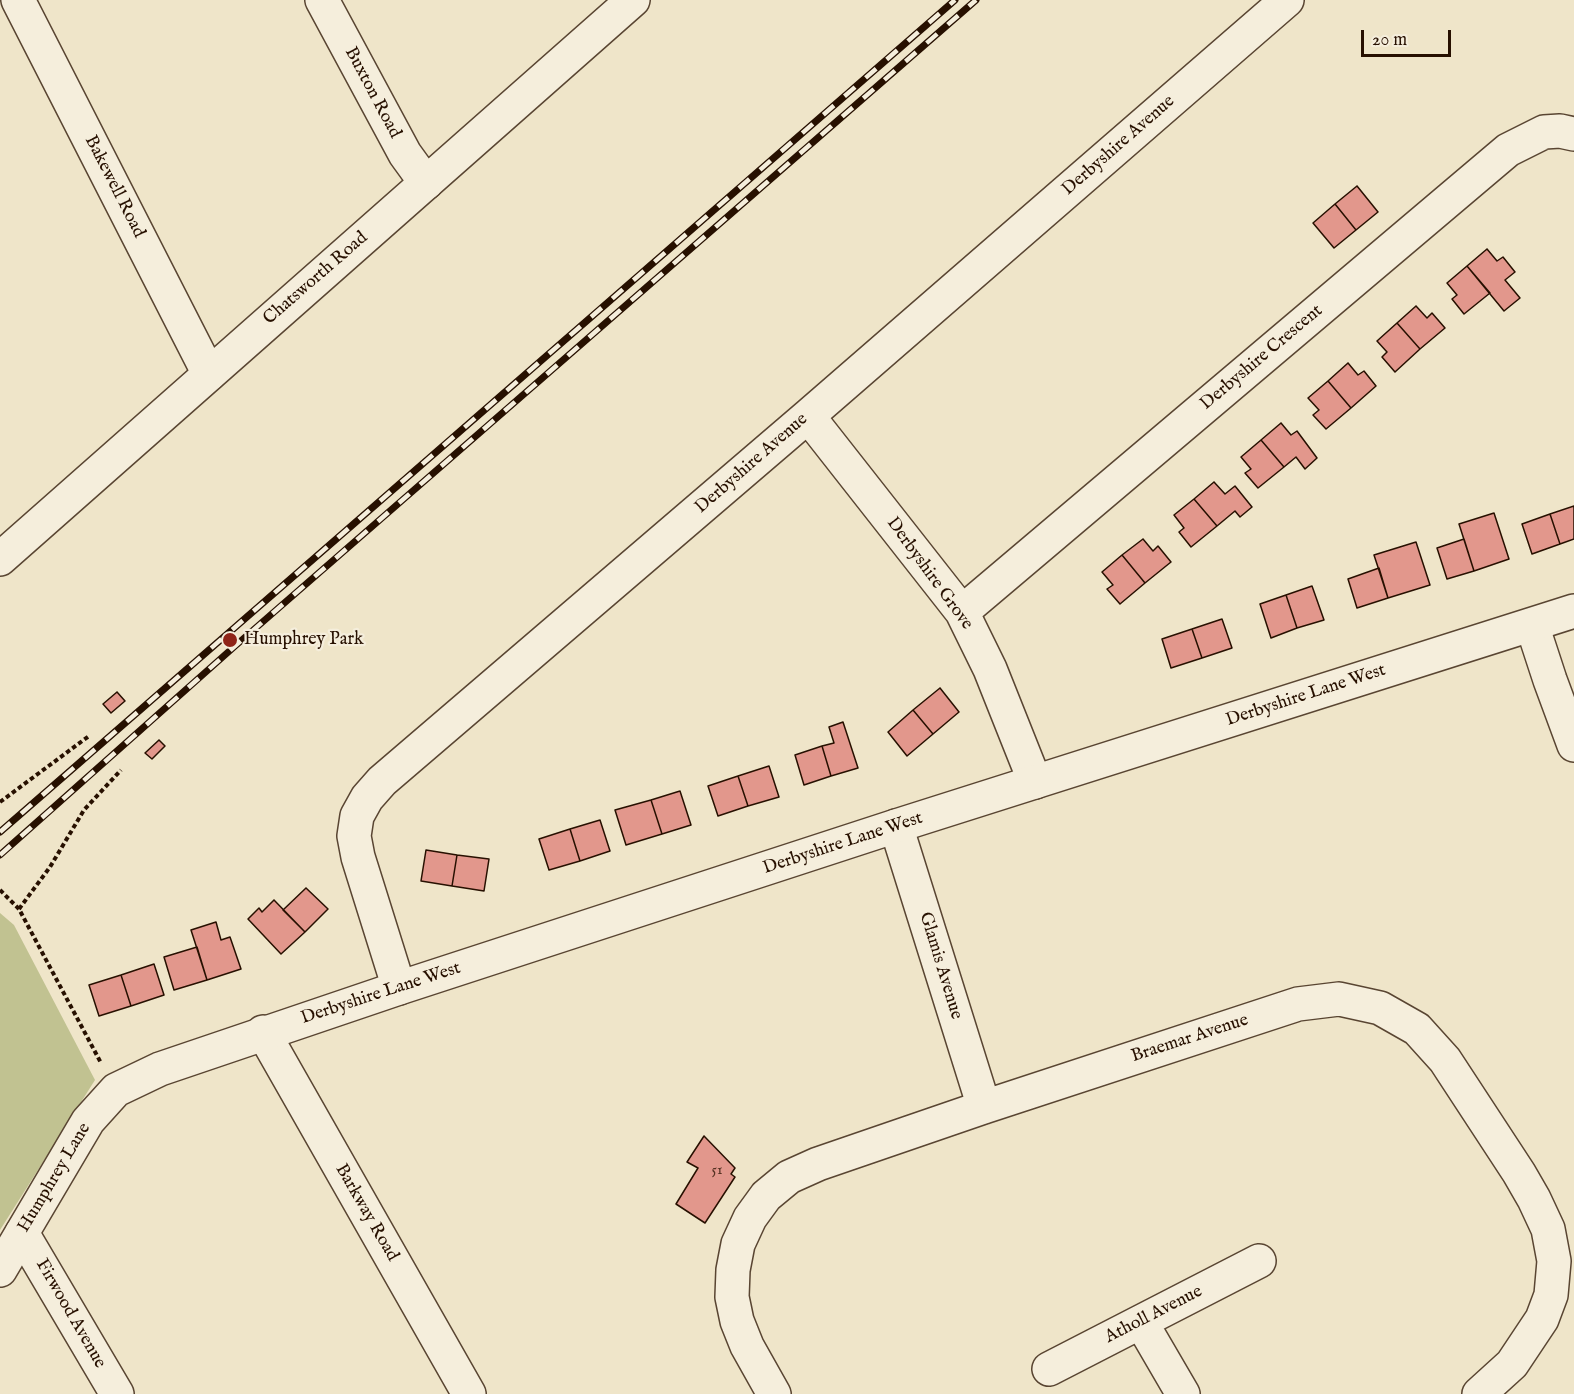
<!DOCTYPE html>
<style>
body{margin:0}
#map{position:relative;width:1574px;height:1394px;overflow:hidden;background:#efe5c9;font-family:"IM FELL English",serif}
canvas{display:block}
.scale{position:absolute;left:1361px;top:30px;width:90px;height:27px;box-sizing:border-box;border:3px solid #271000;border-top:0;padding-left:8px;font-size:18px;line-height:21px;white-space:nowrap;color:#271000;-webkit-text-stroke:4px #f5eedc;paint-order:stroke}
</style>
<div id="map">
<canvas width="1574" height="1394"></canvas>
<div class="scale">20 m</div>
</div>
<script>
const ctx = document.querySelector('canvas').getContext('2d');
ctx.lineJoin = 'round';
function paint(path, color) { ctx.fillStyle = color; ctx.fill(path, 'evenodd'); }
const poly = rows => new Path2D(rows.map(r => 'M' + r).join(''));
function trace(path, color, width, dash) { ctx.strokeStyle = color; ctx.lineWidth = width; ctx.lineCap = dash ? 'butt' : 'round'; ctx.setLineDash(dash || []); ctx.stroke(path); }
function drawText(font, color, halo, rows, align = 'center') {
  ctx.font = font + ' "IM FELL English",serif'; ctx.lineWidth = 4.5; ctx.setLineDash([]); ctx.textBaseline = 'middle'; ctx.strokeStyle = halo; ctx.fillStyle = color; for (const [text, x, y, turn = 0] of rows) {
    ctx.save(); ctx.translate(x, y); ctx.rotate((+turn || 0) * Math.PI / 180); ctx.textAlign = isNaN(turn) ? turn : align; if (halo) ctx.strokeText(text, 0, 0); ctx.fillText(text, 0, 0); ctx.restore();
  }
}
paint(poly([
 [0,913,14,925,95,1080,0,1230]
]), '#c1c291');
const building = poly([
 [1357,186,1378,212,1356,230,1335,204,1357,186],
 [1335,204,1356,230,1334,248,1313,223,1335,204],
 [1487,249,1497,261,1503,257,1515,272,1505,280,1520,298,1504,311,1467,266,1487,249],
 [1467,266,1490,293,1464,314,1452,299,1457,295,1447,283,1467,266],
 [1416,306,1427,318,1432,313,1445,328,1420,349,1397,323,1416,306],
 [1397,323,1420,349,1395,372,1382,357,1387,352,1377,341,1397,323],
 [1348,363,1358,375,1364,371,1376,386,1351,408,1328,381,1348,363],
 [1328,381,1351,408,1326,429,1313,415,1319,410,1308,398,1328,381],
 [1281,423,1291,435,1297,431,1317,458,1305,469,1296,457,1284,467,1261,440,1281,423],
 [1261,440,1284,467,1258,488,1245,473,1251,469,1241,457,1261,440],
 [1214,482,1225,494,1235,486,1252,507,1240,517,1235,511,1217,526,1194,499,1214,482],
 [1194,499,1217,526,1191,547,1179,532,1184,528,1174,515,1194,499],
 [1574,506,1574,539,1560,544,1550,514,1574,506],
 [1494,513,1509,559,1474,571,1459,524,1494,513],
 [1550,514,1560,544,1532,554,1522,524,1550,514],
 [1143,539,1153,551,1158,546,1171,562,1145,583,1122,555,1143,539],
 [1464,539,1474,571,1447,579,1437,548,1464,539],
 [1416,542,1430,585,1388,598,1374,555,1416,542],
 [1122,555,1145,583,1120,604,1107,589,1113,585,1102,572,1122,555],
 [1379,568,1388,598,1357,608,1348,579,1379,568],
 [1312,586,1324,620,1297,628,1286,595,1312,586],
 [1286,595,1297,628,1271,638,1260,604,1286,595],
 [1222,619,1232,648,1202,658,1192,629,1222,619],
 [1192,629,1202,658,1171,668,1162,639,1192,629],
 [940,688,959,712,933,734,913,710,940,688],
 [117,692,125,701,111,713,103,704,117,692],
 [913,710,933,734,907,756,888,732,913,710],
 [843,722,858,768,831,776,822,746,834,743,829,727,843,722],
 [159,740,165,746,152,759,145,753,159,740],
 [822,746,831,776,804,785,795,755,822,746],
 [769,766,779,797,748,806,738,776,769,766],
 [738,776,748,806,718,816,708,786,738,776],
 [680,791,691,825,662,834,651,800,680,791],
 [651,800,662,834,626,845,615,810,651,800],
 [600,820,610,851,580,861,570,829,600,820],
 [570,829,580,861,549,870,539,839,570,829],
 [426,850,457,855,452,886,421,881,426,850],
 [457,855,489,859,484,891,452,886,457,855],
 [306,888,328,909,305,932,283,910,306,888],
 [274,900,305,932,281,954,248,919,259,908,262,912,274,900],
 [216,922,221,940,230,937,241,969,207,980,191,930,216,922],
 [197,947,207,980,174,990,164,957,197,947],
 [154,964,164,995,131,1006,121,975,154,964],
 [121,975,131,1006,99,1016,89,985,121,975],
 [704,1136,735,1168,731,1174,735,1177,705,1223,676,1204,698,1168,687,1162,704,1136]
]);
paint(building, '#e2978c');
trace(building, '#271000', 1.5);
const minor = poly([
 [18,0,209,374],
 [322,0,405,154,426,183],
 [808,416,962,612,990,669,1035,782],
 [962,612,1508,150,1544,132,1560,131,1574,134],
 [1532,625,1550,680,1574,745],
 [896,826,984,1107],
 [399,988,358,857,354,836,357,816,367,798,382,781,808,416,1287,0],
 [263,1032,469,1394],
 [22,1233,117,1394],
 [1141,1322,1183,1394],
 [1049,1369,1259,1261],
 [774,1394,747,1346,737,1321,732,1297,733,1270,738,1244,750,1218,766,1196,789,1177,818,1164,984,1107,1298,1004,1339,999,1380,1008,1417,1029,1445,1060,1519,1173,1534,1199,1548,1229,1554,1261,1551,1295,1542,1319,1512,1364,1479,1394]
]);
const tertiary = poly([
 [0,559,633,0],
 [0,1270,88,1121,116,1090,160,1069,399,988,896,826,1574,611]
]);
trace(minor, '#594532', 36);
trace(tertiary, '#594532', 36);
trace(poly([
 [0,802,89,736],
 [0,890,19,909,101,1063],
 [19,909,50,867,84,810,121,770]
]), '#271000', 4, [4.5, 3]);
trace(minor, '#f5eedc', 33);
trace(tertiary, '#f5eedc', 33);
const rail = poly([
 [0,832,955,0],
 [0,855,235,646,976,0]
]);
trace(rail, '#271000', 7);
trace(rail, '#f5eedc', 4.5, [14]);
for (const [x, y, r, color] of [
 [230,640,8,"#8f2418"]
]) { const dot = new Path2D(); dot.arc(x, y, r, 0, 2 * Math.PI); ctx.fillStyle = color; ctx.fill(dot); trace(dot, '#f5eedc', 2); }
drawText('15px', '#563223', null, [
 ["51",717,1171]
]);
drawText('18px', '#271000', '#f5eedc', [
 ["Buxton Road",372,93,62],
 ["Derbyshire Avenue",1119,146,-41],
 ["Bakewell Road",114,187,63],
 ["Chatsworth Road",316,279,-41],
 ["Derbyshire Crescent",1262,358,-40],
 ["Derbyshire Avenue",752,464,-41],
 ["Derbyshire Grove",929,574,54],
 ["Derbyshire Lane West",1306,696,-18],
 ["Derbyshire Lane West",843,844,-18],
 ["Glamis Avenue",940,966,73],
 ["Derbyshire Lane West",381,994,-18],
 ["Braemar Avenue",1190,1039,-18],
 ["Humphrey Lane",55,1178,-59],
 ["Barkway Road",366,1213,60],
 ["Firwood Avenue",70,1314,60],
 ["Atholl Avenue",1154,1315,-27]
]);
drawText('18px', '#271000', '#f5eedc', [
 ["Humphrey Park",244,640]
], 'left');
</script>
